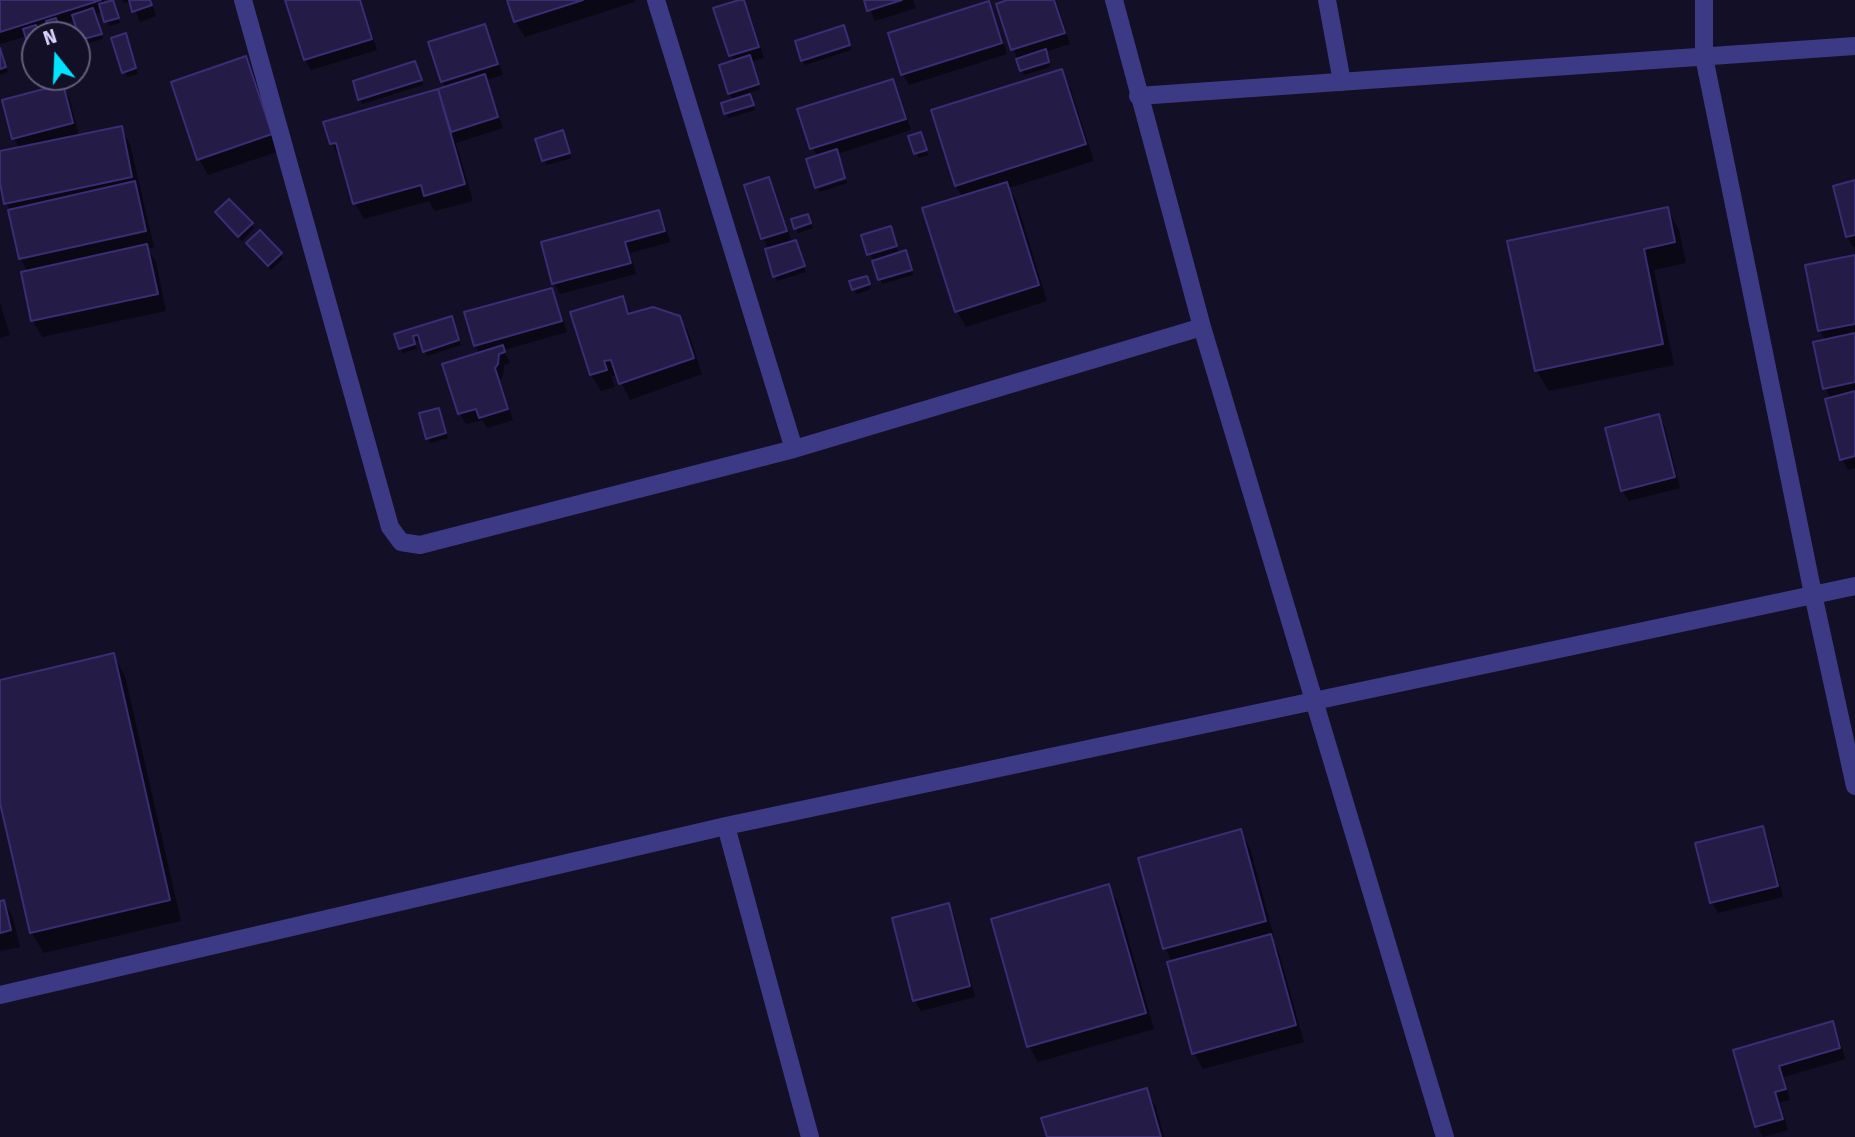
<!DOCTYPE html>
<style>
body{margin:0}
#map{position:relative;width:1855px;height:1137px;overflow:hidden;background:#130f26;font-family:"Fira Sans",sans-serif}
canvas{display:block}
.north{position:absolute;left:21px;top:21px;width:70px;height:70px;box-sizing:border-box;background:#130f26;border:2px solid #625e7d;border-radius:50%;rotate:342deg;font-size:19px;font-weight:700;line-height:28px;text-align:center;color:#d9d4ff}
.north::after{content:'';display:block;margin:auto;width:24px;height:32px;background:#00e5ff;clip-path:polygon(50% 0,100% 100%,50% 72%,0 100%)}
</style>
<div id="map">
<canvas width="1855" height="1137"></canvas>
<div class="north">N</div>
</div>
<script>
const ctx = document.querySelector('canvas').getContext('2d');
ctx.lineJoin = 'round';
function paint(path, color) { ctx.fillStyle = color; ctx.fill(path, 'evenodd'); }
const poly = rows => new Path2D(rows.map(r => 'M' + r).join(''));
function trace(path, color, width, dash) { ctx.strokeStyle = color; ctx.lineWidth = width; ctx.lineCap = dash ? 'butt' : 'round'; ctx.setLineDash(dash || []); ctx.stroke(path); }
paint(poly([
 [0,0,104,0,106,4,115,7,120,23,109,26,103,12,95,14,103,39,85,44,76,20,58,26,61,35,52,35,50,29,38,32,39,35,35,35,35,59,27,36,0,44],
 [122,0,151,0,156,16,140,22,131,1,124,3],
 [287,0,361,0,377,50,311,70,305,60],
 [509,0,635,0,635,2,525,37,515,21],
 [866,0,913,0,916,8,875,21],
 [1012,0,1056,0,1070,44,1045,52,1050,67,1024,75,1021,70,998,5],
 [742,1,749,11,764,58,752,62,760,89,748,93,755,110,729,118,726,113,734,101,729,93,734,62,716,9],
 [988,3,994,14,1007,54,909,85,903,74,890,34],
 [484,26,490,37,503,75,486,80,503,128,456,143,473,201,435,211,429,201,364,219,355,203,341,160,332,144,326,123,446,88,442,81],
 [846,32,851,50,805,65,802,60],
 [113,39,128,40,138,74,127,77],
 [0,48,8,72,0,75],
 [245,58,254,74,280,151,208,175,199,159],
 [417,68,423,85,362,104,360,99],
 [1061,71,1070,87,1094,161,1009,188,1016,200,1047,301,966,327,957,311,963,198,956,186,933,112],
 [892,81,898,91,911,130,837,154,845,177,816,186,817,157,799,110],
 [62,86,69,97,79,137,121,128,130,144,154,247,148,249,156,262,166,311,42,337,33,321,23,273,28,272,20,258,10,209,6,203,0,175,0,153,20,149,14,138],
 [565,137,571,158,547,165,544,160],
 [923,139,928,155,919,158,916,153],
 [769,179,775,190,792,243,798,247,806,272,777,281,769,250,763,238],
 [846,180,847,183,820,192,818,189],
 [1855,182,1855,247,1853,247,1847,237],
 [1667,209,1679,230,1686,263,1654,270,1674,365,1549,391,1536,370],
 [658,212,664,222,670,242,630,253,636,274,560,294,554,283],
 [217,213,251,224,254,228,242,241],
 [807,216,813,228,798,233,796,228],
 [893,233,899,254,908,256,913,275,882,284,873,259,869,254],
 [248,243,280,254,283,259,271,270],
 [1855,256,1855,468,1848,470,1842,459,1831,399,1825,388,1826,341,1820,331],
 [869,282,871,289,857,294,854,289],
 [551,290,557,301,567,332,504,350,510,363,504,365,503,375,500,380,513,420,487,428,482,420,466,424,460,414,444,365,480,354,475,345],
 [622,298,632,315,679,317,689,334,702,374,630,400,618,376,611,376,615,387,601,391,591,375,572,313],
 [0,303,10,335,0,338],
 [454,323,461,345,427,356,421,340,414,341,417,349,403,353,401,348,396,335],
 [441,415,448,438,431,443,428,438],
 [1659,416,1665,427,1680,488,1629,501,1622,490],
 [113,655,125,676,181,921,44,953,31,932,0,795,0,681],
 [1762,828,1768,838,1783,897,1718,913,1712,902],
 [1241,831,1250,848,1274,937,1271,938,1279,953,1304,1042,1203,1069,1194,1053,1173,963,1165,948],
 [1109,887,1118,903,1154,1029,1038,1062,1029,1046],
 [4,902,13,918,20,947,0,951,0,903],
 [948,906,954,916,975,997,921,1011,915,1001,894,919],
 [1832,1023,1838,1034,1845,1059,1784,1077,1790,1100,1780,1103,1788,1130,1763,1137,1757,1126,1735,1051],
 [1146,1090,1156,1107,1164,1137,1048,1137]
]), '#0007');
const building = poly([
 [0,0,101,0,0,32,0,0],
 [113,0,119,18,104,22,99,4,113,0],
 [129,0,150,0,152,5,132,12,129,0],
 [285,0,360,0,372,39,304,60,285,0],
 [507,0,583,0,514,22,507,0],
 [739,0,744,0,759,47,729,56,713,8,739,0],
 [864,0,902,0,867,11,864,0],
 [1007,0,1054,0,1065,33,1011,50,996,4,1007,0],
 [989,1,1002,43,901,75,888,33,989,1],
 [93,8,102,34,80,40,72,15,93,8],
 [56,18,61,35,50,35,46,21,56,18],
 [485,24,498,64,441,82,428,42,485,24],
 [36,25,40,35,35,35,35,57,32,58,23,29,36,25],
 [844,25,850,45,801,61,795,41,844,25],
 [126,33,136,68,122,73,111,38,126,33],
 [0,48,6,67,0,69,0,48],
 [1046,49,1049,62,1020,71,1016,59,1046,49],
 [750,55,759,84,728,94,719,65,750,55],
 [246,56,272,134,197,160,171,82,246,56],
 [415,61,422,80,358,100,353,81,415,61],
 [1062,69,1086,144,955,186,931,110,1062,69],
 [485,74,498,117,451,132,438,89,485,74],
 [893,79,906,119,810,149,797,109,893,79],
 [63,84,73,123,12,139,2,100,63,84],
 [438,89,465,184,424,196,421,185,353,204,336,143,330,144,323,122,438,89],
 [750,94,754,105,724,114,721,103,750,94],
 [122,126,132,177,4,204,0,183,0,151,122,126],
 [563,130,570,153,542,161,535,139,563,130],
 [921,132,927,150,914,154,908,136,921,132],
 [837,149,845,178,815,188,806,159,837,149],
 [769,177,787,231,761,239,744,185,769,177],
 [1855,180,1855,235,1846,237,1833,186,1855,180],
 [135,181,146,231,19,259,8,210,135,181],
 [1007,182,1039,285,955,312,922,208,1007,182],
 [229,199,253,223,238,237,215,212,229,199],
 [1668,207,1675,242,1644,249,1663,344,1535,371,1507,241,1668,207],
 [659,210,665,231,625,242,631,263,552,284,541,242,659,210],
 [808,214,811,223,794,229,791,219,808,214],
 [891,226,897,246,867,255,861,235,891,226],
 [260,230,282,253,268,266,246,243,260,230],
 [796,240,805,266,773,277,765,249,796,240],
 [147,244,158,294,31,321,21,272,147,244],
 [906,250,912,270,878,280,872,261,906,250],
 [1855,255,1855,324,1818,331,1805,265,1855,255],
 [867,276,870,284,852,290,849,281,867,276],
 [552,288,562,321,474,346,464,312,552,288],
 [623,296,628,314,653,307,680,316,694,358,619,384,611,360,604,361,607,370,590,375,570,312,623,296],
 [452,316,459,340,423,352,418,335,413,336,415,344,399,349,394,334,452,316],
 [1855,333,1855,382,1823,389,1813,342,1855,333],
 [503,345,505,352,499,354,498,364,495,368,508,409,479,418,476,409,458,414,442,364,503,345],
 [1855,391,1855,456,1840,460,1825,399,1855,391],
 [439,408,446,433,426,439,419,413,439,408],
 [1659,414,1675,477,1621,491,1605,428,1659,414],
 [114,653,170,900,30,933,0,803,0,680,114,653],
 [1763,826,1778,886,1710,903,1695,843,1763,826],
 [1241,829,1266,921,1163,949,1138,858,1241,829],
 [1109,884,1146,1013,1027,1047,991,919,1109,884],
 [4,900,11,930,0,933,0,901,4,900],
 [949,903,970,986,913,1001,892,918,949,903],
 [1271,934,1296,1025,1192,1054,1167,962,1271,934],
 [1833,1021,1840,1048,1779,1066,1786,1089,1775,1092,1783,1119,1755,1127,1733,1050,1833,1021],
 [1147,1088,1161,1137,1047,1137,1041,1118,1147,1088]
]);
paint(building, '#241b47');
trace(building, '#3b2d73', 2);
trace(poly([
 [243,0,390,527,401,542,420,545,794,449,1202,327],
 [656,0,794,449],
 [1114,0,1202,327,1445,1137],
 [1327,0,1342,82],
 [1704,0,1704,57,1813,594,1855,786],
 [1138,96,1855,46],
 [726,826,810,1137],
 [0,995,726,826,1855,586]
]), '#3d3a85', 18);
</script>
